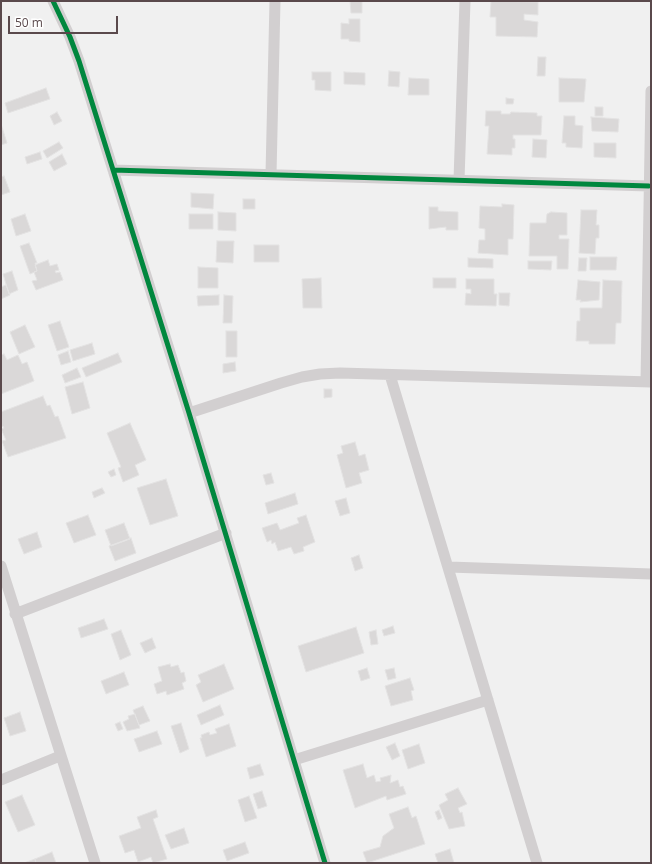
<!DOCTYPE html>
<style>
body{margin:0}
#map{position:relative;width:652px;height:864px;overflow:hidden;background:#f0f0f0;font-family:"Open Sans",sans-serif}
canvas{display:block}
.frame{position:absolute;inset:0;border:2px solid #5a494c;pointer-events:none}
.scale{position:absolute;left:8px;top:16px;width:110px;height:18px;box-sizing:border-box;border:2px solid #5a494c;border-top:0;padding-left:5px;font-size:12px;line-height:14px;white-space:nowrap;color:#5a494c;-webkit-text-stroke:3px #fff;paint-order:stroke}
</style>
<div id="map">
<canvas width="652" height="864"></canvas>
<div class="frame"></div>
<div class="scale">50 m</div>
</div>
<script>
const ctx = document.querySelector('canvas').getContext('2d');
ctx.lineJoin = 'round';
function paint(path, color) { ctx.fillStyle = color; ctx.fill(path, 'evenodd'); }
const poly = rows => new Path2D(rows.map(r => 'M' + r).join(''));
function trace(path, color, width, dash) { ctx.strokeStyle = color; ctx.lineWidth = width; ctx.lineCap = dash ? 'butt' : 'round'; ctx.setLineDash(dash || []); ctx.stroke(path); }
const building = poly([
 [350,1,362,1,362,13,351,13,350,1],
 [491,1,538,2,538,15,524,14,524,20,538,22,537,37,496,36,496,17,490,17,491,1],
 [349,19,360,19,360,42,349,41,349,39,341,39,341,23,349,24,349,19],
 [538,57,546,57,545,76,537,76,538,57],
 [389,71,400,72,399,87,388,86,389,71],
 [312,72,331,72,331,91,315,90,315,80,312,80,312,72],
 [344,72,365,73,365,85,344,84,344,72],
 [409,78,429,79,429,95,408,95,409,78],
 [559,78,586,79,584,102,559,102,559,78],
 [46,88,50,99,8,113,5,103,46,88],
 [506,98,514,99,513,104,506,104,506,98],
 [595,107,603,107,603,116,595,116,595,107],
 [486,111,501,111,501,114,510,114,511,112,537,113,537,116,542,116,541,135,513,135,513,139,515,139,515,148,512,148,512,155,487,154,489,126,485,126,486,111],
 [57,112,62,121,54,125,50,116,57,112],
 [564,116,575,116,575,125,583,126,582,148,566,147,566,143,562,143,564,116],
 [591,117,619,119,618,132,592,131,591,117],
 [1,124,7,143,1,145,1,124],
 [533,139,547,140,546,158,532,157,533,139],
 [59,142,63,148,47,158,43,151,59,142],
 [594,143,616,143,616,158,594,157,594,143],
 [40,152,42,159,27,164,25,157,40,152],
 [62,154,67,164,54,171,49,162,62,154],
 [4,176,10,192,1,195,1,177,4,176],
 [191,193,214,194,213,209,191,207,191,193],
 [243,199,255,199,255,209,243,209,243,199],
 [502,204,514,205,513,239,508,239,508,255,478,253,479,240,485,240,485,229,479,228,480,206,502,207,502,204],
 [429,207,438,207,438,211,458,212,458,230,446,230,446,227,429,229,429,207],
 [581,210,597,210,596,225,599,225,599,238,596,238,595,254,579,253,581,210],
 [218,212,236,213,236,231,218,230,218,212],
 [551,212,567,213,567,235,559,235,559,239,569,239,568,269,557,269,557,256,529,256,530,223,546,223,547,214,551,212],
 [25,214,31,231,16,236,11,219,25,214],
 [189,214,213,214,213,229,189,229,189,214],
 [217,241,234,241,233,263,216,262,217,241],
 [29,243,37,263,35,263,37,271,30,274,20,246,29,243],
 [254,245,279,245,279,262,254,262,254,245],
 [590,257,617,257,616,270,590,270,590,257],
 [468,258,493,259,493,268,468,267,468,258],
 [579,258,587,258,586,271,578,271,579,258],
 [48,260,50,266,57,264,59,270,55,271,56,273,60,272,63,280,36,290,32,281,37,280,34,272,37,271,35,265,48,260],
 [528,261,552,261,551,270,528,269,528,261],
 [198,267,218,268,218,288,198,288,198,267],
 [12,271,18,290,9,294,3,274,12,271],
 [321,278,322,308,303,308,302,279,321,278],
 [433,278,456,278,456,288,433,288,433,278],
 [466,279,494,279,494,294,497,294,496,306,465,305,466,293,471,294,471,289,466,289,466,279],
 [578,280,600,282,599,300,580,302,581,300,576,300,578,280],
 [603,280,622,281,621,323,616,323,615,344,589,344,589,341,576,341,577,321,580,321,580,308,602,308,603,280],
 [6,285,10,295,1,299,1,287,6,285],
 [499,293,510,293,509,306,499,305,499,293],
 [219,295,219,305,198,306,197,296,219,295],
 [224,295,233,296,232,323,223,323,224,295],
 [60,321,69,347,57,351,48,325,60,321],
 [25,325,35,347,19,354,10,332,25,325],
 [226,331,237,331,237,357,226,357,226,331],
 [92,343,95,354,73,361,70,350,92,343],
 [68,351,71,362,61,365,58,355,68,351],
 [118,353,122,362,86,377,82,368,118,353],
 [4,354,7,360,18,355,22,364,27,362,34,381,1,394,1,355,4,354],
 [235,362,236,371,223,373,223,364,235,362],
 [77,368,81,377,65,383,62,375,77,368],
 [83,382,90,408,72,414,65,387,83,382],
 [324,389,332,389,332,397,324,398,324,389],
 [43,396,47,406,50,405,55,417,58,416,66,438,8,457,2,441,6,440,1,429,4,428,3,426,1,427,1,412,43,396],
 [130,423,146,460,135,465,139,475,123,482,118,468,121,467,107,433,130,423],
 [355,442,359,456,365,454,369,470,359,473,362,483,346,488,337,455,343,453,341,446,355,442],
 [114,469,116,475,111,477,108,472,114,469],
 [271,473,274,483,266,485,263,475,271,473],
 [166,479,178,516,150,525,137,488,166,479],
 [102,488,105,493,94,498,92,492,102,488],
 [295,493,298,504,268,514,265,503,295,493],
 [346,498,350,513,340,516,335,501,346,498],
 [88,515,96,535,74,543,66,523,88,515],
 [306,515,315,542,303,547,304,551,294,554,291,547,278,551,275,542,272,544,271,540,267,542,262,528,277,523,280,530,299,523,297,518,306,515],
 [124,523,130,539,111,546,105,530,124,523],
 [37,532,42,547,24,554,18,539,37,532],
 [131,538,136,553,115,561,109,546,131,538],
 [359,555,363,568,355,571,351,558,359,555],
 [104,619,108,629,81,638,78,628,104,619],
 [393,626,395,633,384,636,382,630,393,626],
 [356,627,364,653,306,672,298,646,356,627],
 [121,630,131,655,120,660,111,634,121,630],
 [376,630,378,644,371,645,369,632,376,630],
 [152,638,156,648,145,653,140,643,152,638],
 [170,664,171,667,178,665,181,673,184,672,186,681,182,683,184,689,167,695,166,691,157,694,154,684,162,681,158,667,170,664],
 [224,664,234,689,203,702,196,685,201,682,198,675,224,664],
 [367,668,370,678,361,681,358,671,367,668],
 [394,668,396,678,388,680,385,670,394,668],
 [124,672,129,685,106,694,101,681,124,672],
 [410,678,414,690,411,691,413,700,391,706,385,686,410,678],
 [220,705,224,715,201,725,197,715,220,705],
 [143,706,150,721,139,725,133,710,143,706],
 [20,712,26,731,10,736,4,718,20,712],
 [135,714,140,728,127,731,123,722,129,719,128,716,135,714],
 [120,722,123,729,118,731,115,724,120,722],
 [181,723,189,749,180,753,171,726,181,723],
 [229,724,236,746,206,757,200,738,202,738,201,735,209,732,210,735,217,733,215,729,229,724],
 [157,731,162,744,139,752,134,739,157,731],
 [395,743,400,756,392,760,386,747,395,743],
 [419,744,425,763,408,769,402,750,419,744],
 [260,764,264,775,250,779,247,768,260,764],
 [363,764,367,778,374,775,376,782,381,781,380,778,391,775,390,783,398,780,400,787,403,786,406,794,387,800,386,796,355,808,343,770,363,764],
 [458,788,467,804,458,808,460,813,462,812,465,826,449,829,439,805,448,800,445,794,458,788],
 [262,791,267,806,258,809,253,794,262,791],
 [22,795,35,825,18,832,5,802,22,795],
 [249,796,257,818,245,822,238,800,249,796],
 [408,807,412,818,416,816,425,844,367,863,363,852,380,847,383,836,394,828,389,814,408,807],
 [156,810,158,817,153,819,167,859,153,863,151,857,138,862,134,850,125,853,119,836,141,828,137,817,156,810],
 [439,810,442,818,438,820,435,812,439,810],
 [184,828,189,843,171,849,165,835,184,828],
 [245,842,249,853,227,861,223,850,245,842],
 [450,849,454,863,438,863,435,854,450,849],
 [52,852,56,863,36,863,35,859,52,852],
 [35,859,36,863,24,863,35,859]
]);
paint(building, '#dad8d8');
trace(building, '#e3e2e2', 1);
trace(poly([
 [53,1,70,37,79,61,189,413,325,863],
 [113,170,649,186],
 [271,174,275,1],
 [459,180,465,1],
 [390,375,537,863],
 [646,382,651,91],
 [189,413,281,383,302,377,320,374,340,373,651,382],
 [1,566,95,863],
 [449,567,651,574],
 [15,614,226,533],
 [294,760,488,700],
 [1,780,60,756]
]), '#d2cfd0', 11);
trace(poly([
 [53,1,70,37,79,61,189,413,325,863],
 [113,170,649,186]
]), '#00873e', 5);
</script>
